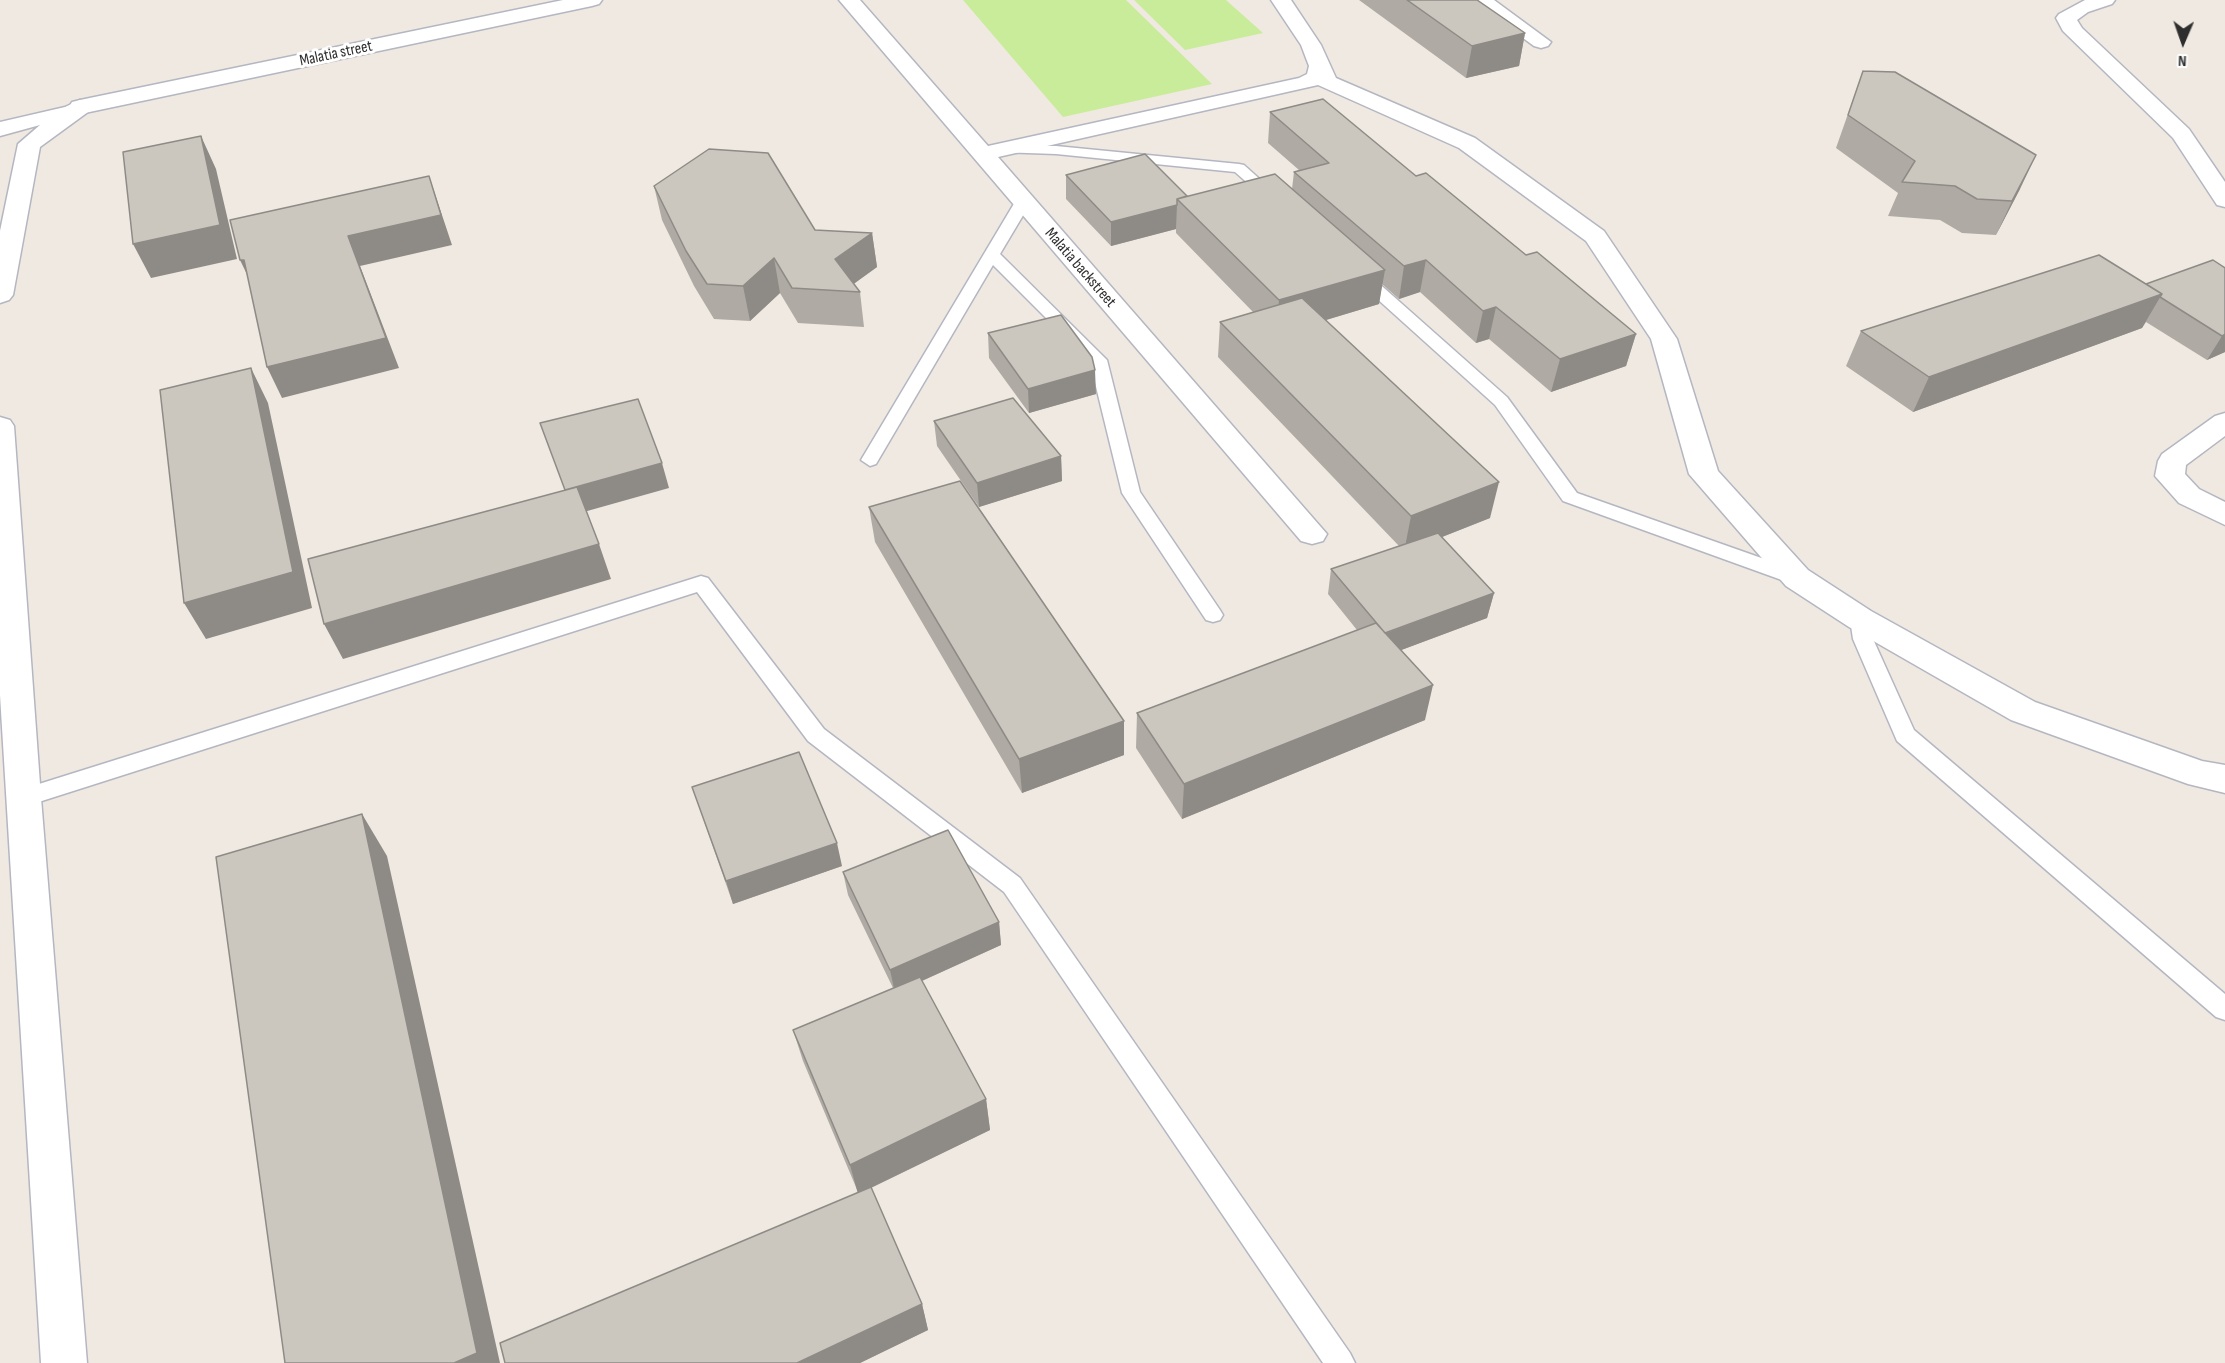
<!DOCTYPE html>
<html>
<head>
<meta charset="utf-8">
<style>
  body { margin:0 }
  #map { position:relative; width:2225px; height:1363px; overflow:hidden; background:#efe9e1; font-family:"Sofia Sans Condensed",sans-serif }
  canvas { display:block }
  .north { position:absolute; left:2153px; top:12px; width:60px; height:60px; -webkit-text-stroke:4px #fff; paint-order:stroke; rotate:182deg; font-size:16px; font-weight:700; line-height:24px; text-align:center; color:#2e2e2e }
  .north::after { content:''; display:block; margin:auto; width:21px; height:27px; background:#2e2e2e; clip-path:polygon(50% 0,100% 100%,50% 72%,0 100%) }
</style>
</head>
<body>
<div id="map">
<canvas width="2225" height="1363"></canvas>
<div class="north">N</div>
</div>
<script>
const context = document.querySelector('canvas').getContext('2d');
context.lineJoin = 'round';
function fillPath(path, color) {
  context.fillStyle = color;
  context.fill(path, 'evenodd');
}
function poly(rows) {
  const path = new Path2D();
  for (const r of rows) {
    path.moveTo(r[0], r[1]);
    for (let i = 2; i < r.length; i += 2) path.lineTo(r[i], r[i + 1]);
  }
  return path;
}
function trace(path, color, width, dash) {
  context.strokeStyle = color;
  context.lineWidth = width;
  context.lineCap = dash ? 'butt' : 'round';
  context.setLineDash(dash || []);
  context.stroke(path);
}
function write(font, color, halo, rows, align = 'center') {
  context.font = font + ' "Sofia Sans Condensed",sans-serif';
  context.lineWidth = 6;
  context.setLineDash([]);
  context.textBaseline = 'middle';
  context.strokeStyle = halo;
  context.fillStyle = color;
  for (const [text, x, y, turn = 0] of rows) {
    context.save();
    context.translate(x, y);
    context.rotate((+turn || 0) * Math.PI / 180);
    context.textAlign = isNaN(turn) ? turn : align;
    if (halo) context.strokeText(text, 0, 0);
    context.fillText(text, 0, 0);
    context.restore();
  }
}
const pitch = poly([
  [963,0,1126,0,1212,84,1063,117],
  [1134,0,1226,0,1263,33,1185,50]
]);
const lane = poly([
  [1003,145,1056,146,1239,164,1244,165,1282,199,1274,204,1269,202,1235,172,1056,154,998,152,996,149,998,146,1003,145],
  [1023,197,1031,202,1000,254,1107,360,1140,492,1220,610,1223,615,1220,620,1213,622,1206,620,1122,493,1090,362,993,265,876,464,870,466,861,460,1015,202,1023,197],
  [1360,270,1366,272,1507,397,1577,493,1804,573,1807,578,1804,583,1790,583,1563,501,1495,405,1354,278,1352,275,1354,272,1360,270],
  [701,576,708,578,824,729,1020,878,1350,1353,1355,1363,1323,1363,1004,892,808,741,697,592,23,807,15,804,12,798,15,792,23,789,701,576],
  [1860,612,1867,614,1870,619,1873,639,1914,730,2225,994,2225,1020,2216,1017,1897,741,1853,639,1850,619,1853,614,1860,612]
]);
const street = poly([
  [839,0,860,0,988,146,1299,78,1307,74,1309,66,1301,45,1271,0,1291,0,1321,45,1336,78,1475,138,1604,231,1677,339,1718,471,1808,570,1871,611,2035,702,2202,761,2225,765,2225,793,2188,784,2011,720,1849,627,1786,586,1689,474,1651,339,1586,241,1459,148,1318,85,998,157,1327,534,1323,541,1312,544,1301,541,839,0],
  [1471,0,1494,0,1551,42,1548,46,1541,48,1534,46,1471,0],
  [2085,0,2115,0,2112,4,2088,12,2077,20,2082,28,2189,129,2225,182,2225,207,2217,205,2173,138,2063,31,2056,18,2059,14,2085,0],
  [80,100,88,102,91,107,88,112,40,147,13,295,9,300,0,303,0,231,18,144,40,125,0,136,0,122,65,107,80,100],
  [2225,413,2225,436,2186,465,2185,474,2199,489,2225,502,2225,525,2179,503,2155,476,2158,461,2162,454,2215,416,2225,413],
  [0,417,10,420,14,426,41,798,87,1363,41,1363,0,695,0,417]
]);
const secondary = poly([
  [563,0,602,0,599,4,592,6,80,114,72,112,69,107,72,102,80,100,563,0]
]);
const wall = poly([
  [1359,0,1477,0,1525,33,1519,66,1466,78],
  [1863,71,2020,189,1996,235,1962,233,1940,220,1888,216,1898,193,1836,148],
  [1270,112,1416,176,1636,334,1626,366,1551,392,1489,339,1476,343,1420,292,1399,299,1382,284,1379,304,1326,320,1490,518,1442,537,1494,593,1487,618,1401,650,1425,720,1182,819,1136,748,1137,713,1357,630,1328,594,1331,569,1399,546,1218,357,1220,322,1253,312,1176,233,1176,229,1111,246,1066,199,1066,175,1187,196,1292,189,1294,172,1299,170,1268,143],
  [654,186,815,230,872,233,877,267,853,284,860,292,864,327,798,323,780,293,750,321,714,319,694,286,662,220],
  [2225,268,2225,352,2207,360,2146,322,2142,328,1913,412,1846,366,1861,331,2146,284],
  [988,333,1096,394,1029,413,989,358],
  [934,421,1061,456,1062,481,979,507,937,446],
  [869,507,1124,755,1022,793,875,542],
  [692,787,842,866,733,904],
  [843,872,999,922,1001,945,922,981,986,1099,990,1130,871,1188,922,1304,928,1330,860,1363,505,1363,858,1192,803,1061,793,1030,893,988,848,895]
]);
const shadedWall = poly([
  [1525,33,1519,66,1466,78,1472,46],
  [201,136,216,169,237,259,151,278,133,244],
  [2036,155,2020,189,1996,235,2012,201],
  [429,176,452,245,360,266,399,368,282,398,267,367,348,236],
  [1177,205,1176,229,1111,246,1111,222],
  [872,233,877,267,844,291,835,259],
  [774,258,780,293,750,321,743,286],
  [240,260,244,260,255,291],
  [1426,260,1420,292,1399,299,1404,266],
  [1385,270,1379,304,1276,335,1279,300],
  [2162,294,2142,328,1913,412,1929,377],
  [1496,307,1489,339,1476,343,1483,311],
  [1636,334,1626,366,1551,392,1560,359],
  [2225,334,2225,352,2207,360,2222,336],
  [251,368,268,403,312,608,206,639,184,603],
  [1095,370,1096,394,1029,413,1028,389],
  [1061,456,1062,481,979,507,977,483],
  [662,463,669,488,573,515,565,490],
  [1499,482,1490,518,1404,552,1411,516],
  [599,544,611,579,343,659,324,624],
  [1494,593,1487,618,1380,658,1384,634],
  [1433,685,1425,720,1182,819,1184,784],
  [1124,721,1124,755,1022,793,1019,759],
  [362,814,387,856,500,1363,454,1363],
  [837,843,842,866,733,904,726,881],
  [999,922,1001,945,895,993,890,970],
  [986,1099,990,1130,858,1194,850,1165],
  [922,1304,928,1330,860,1363,797,1363]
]);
const building = poly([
  [1407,0,1477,0,1525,33,1472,46,1407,0],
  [1863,71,1895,72,2036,155,2012,201,1977,199,1955,186,1902,182,1915,161,1848,115,1863,71],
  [1323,99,1416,176,1426,173,1526,255,1537,252,1636,334,1560,359,1496,307,1483,311,1426,260,1404,266,1294,172,1329,163,1270,112,1323,99],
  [201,136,220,225,133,244,123,152,201,136],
  [709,149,768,153,815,230,872,233,835,259,860,292,792,288,774,258,743,286,707,284,686,251,654,186,709,149],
  [1145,154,1187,196,1177,199,1177,205,1111,222,1066,175,1145,154],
  [1275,174,1385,270,1279,300,1177,199,1275,174],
  [429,176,441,215,348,236,386,338,267,367,244,260,240,260,230,220,429,176],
  [2099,255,2162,294,1929,377,1861,331,2099,255],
  [2213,260,2225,268,2225,334,2222,336,2160,297,2162,294,2146,284,2213,260],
  [1302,298,1499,482,1411,516,1220,322,1302,298],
  [1061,315,1092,357,1095,370,1028,389,988,333,1061,315],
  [251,368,293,572,184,603,160,390,251,368],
  [1013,398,1061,456,977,483,934,421,1013,398],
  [638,399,662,463,565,490,540,423,638,399],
  [960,481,1124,721,1019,759,869,507,960,481],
  [577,487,599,544,324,624,308,559,577,487],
  [1438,533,1494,593,1385,633,1331,569,1438,533],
  [1376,623,1433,685,1184,784,1137,713,1376,623],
  [799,752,837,843,726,881,692,787,799,752],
  [362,814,477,1353,454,1363,285,1363,216,857,362,814],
  [948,830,999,922,890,970,843,872,948,830],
  [920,977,986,1099,850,1165,793,1030,920,977],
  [871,1187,922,1304,797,1363,505,1363,500,1343,871,1187]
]);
const farStreetnames = [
  ["Malatia street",336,54,-12],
  ["Malatia backstreet",1080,268,49]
];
fillPath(pitch, '#c9ec9a');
trace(lane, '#b4b7c1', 3);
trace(street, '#b4b7c1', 3);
trace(secondary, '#b4b7c1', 3);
fillPath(lane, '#fff');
fillPath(street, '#fff');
fillPath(secondary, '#fff');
fillPath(wall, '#afaba4');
fillPath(shadedWall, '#8e8b86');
fillPath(building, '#cbc7bf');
trace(building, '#8e8b86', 1.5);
write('16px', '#2e2e2e', '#fff', farStreetnames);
</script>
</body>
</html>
